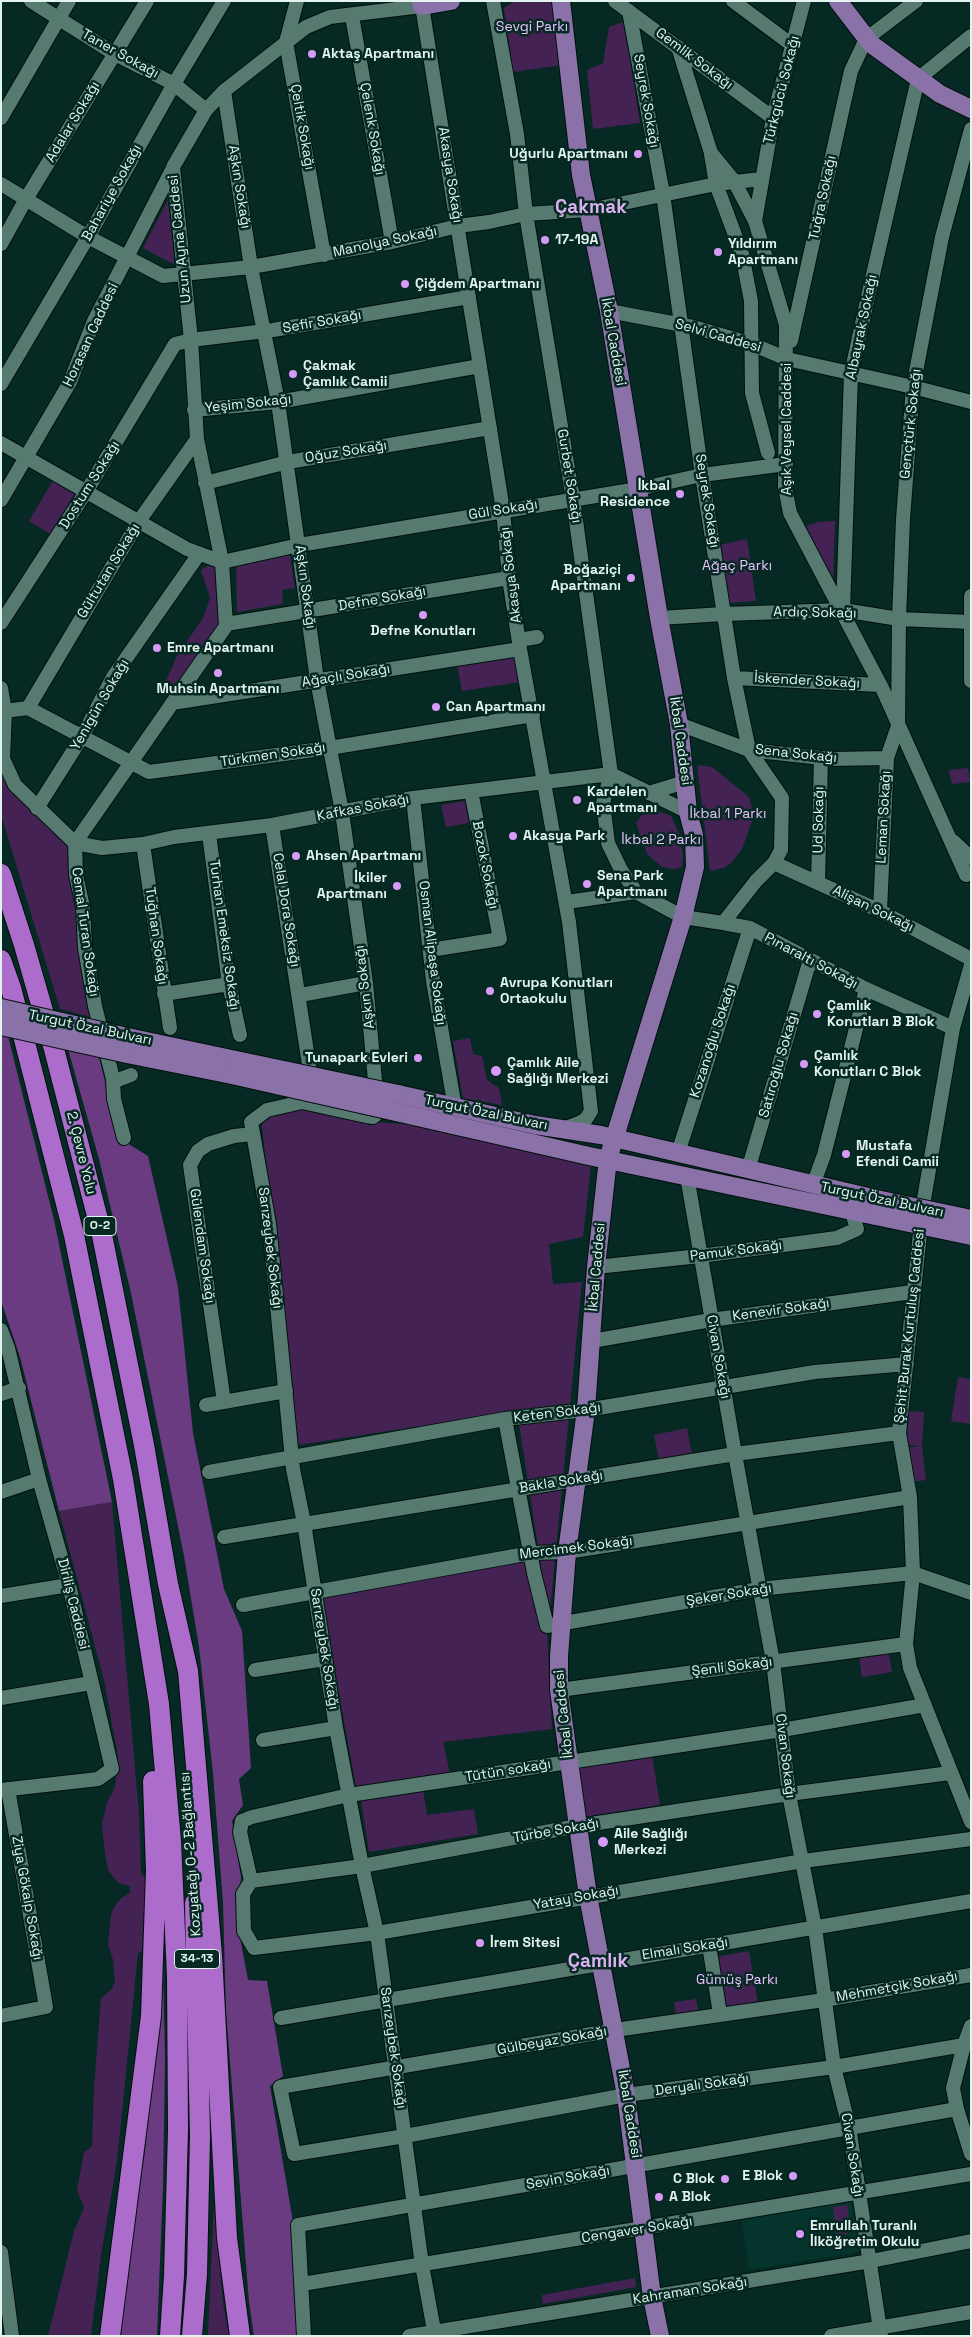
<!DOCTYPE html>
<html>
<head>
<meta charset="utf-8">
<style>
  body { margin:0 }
  #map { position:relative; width:972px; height:2337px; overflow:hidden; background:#062923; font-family:"Space Grotesk",sans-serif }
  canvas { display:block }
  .frame { position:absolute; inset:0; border:2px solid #e2f4ef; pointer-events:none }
</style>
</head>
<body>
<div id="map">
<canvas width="972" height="2337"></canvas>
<div class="frame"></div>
</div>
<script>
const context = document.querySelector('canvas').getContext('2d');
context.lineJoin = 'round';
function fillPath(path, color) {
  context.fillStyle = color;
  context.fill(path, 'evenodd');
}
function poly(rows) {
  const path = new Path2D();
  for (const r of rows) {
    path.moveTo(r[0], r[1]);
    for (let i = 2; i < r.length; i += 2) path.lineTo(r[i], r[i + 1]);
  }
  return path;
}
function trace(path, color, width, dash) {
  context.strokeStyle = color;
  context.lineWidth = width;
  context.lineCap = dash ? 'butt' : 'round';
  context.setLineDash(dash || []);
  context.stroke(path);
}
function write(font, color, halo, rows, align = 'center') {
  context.font = font + ' "Space Grotesk",sans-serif';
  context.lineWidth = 5;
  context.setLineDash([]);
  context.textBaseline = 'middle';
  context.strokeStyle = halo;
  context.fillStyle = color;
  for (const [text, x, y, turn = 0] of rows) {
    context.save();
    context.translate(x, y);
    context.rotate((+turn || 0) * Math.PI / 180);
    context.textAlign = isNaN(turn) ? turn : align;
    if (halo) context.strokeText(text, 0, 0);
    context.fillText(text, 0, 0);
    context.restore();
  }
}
const built = poly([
  [851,2201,859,2252,749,2270,741,2217]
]);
const green = poly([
  [515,1,554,1,563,65,513,72,504,8],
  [624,22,640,123,593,129,587,70,603,63,609,27],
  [168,200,175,265,143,248],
  [55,477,77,490,50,534,29,521],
  [835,521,833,579,805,527,818,522],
  [747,539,756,601,729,603,719,545],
  [289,550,295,588,282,590,283,604,237,612,236,561],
  [211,564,219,564,220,626,177,690,166,681,177,656,203,618,210,598,201,570],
  [516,656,520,682,462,691,457,665],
  [1,765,72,841,91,1017,60,1009,1,815],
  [697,765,712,767,749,797,754,816,742,849,731,863,724,868,710,871],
  [968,768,970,782,952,784,949,770],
  [465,801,469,823,446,827,441,805],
  [648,807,671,816,679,834,683,855,682,867,674,869,662,867,647,854,636,823],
  [470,1038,473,1054,482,1056,487,1080,499,1088,502,1105,463,1098,453,1041],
  [291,1108,377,1122,465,1129,591,1166,583,1237,549,1244,553,1284,582,1282,550,1611,548,1611,517,1411,298,1445,261,1117],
  [958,1377,971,1379,971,1424,951,1421],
  [908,1411,924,1412,922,1446,926,1480,910,1482,906,1448,920,1446,907,1445],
  [687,1428,692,1454,659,1460,654,1435],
  [112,1502,139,1814,141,1874,146,1878,142,1951,138,1954,117,2162,101,2255,91,2336,48,2336,74,2231,84,2208,77,2190,84,2152,92,2147,94,2088,101,1998,112,1989,115,1981,113,1960,108,1944,111,1915,114,1907,121,1898,130,1893,130,1886,118,1883,108,1870,105,1853,102,1823,107,1803,115,1787,118,1757,104,1680,59,1511],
  [527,1557,540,1628,547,1632,552,1729,443,1742,450,1773,356,1787,322,1599],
  [888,1651,892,1672,862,1677,859,1656],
  [652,1755,660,1805,583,1817,574,1765],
  [423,1789,427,1815,474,1809,478,1834,369,1852,361,1800],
  [749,1951,758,2003,724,2009,715,1957],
  [696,1999,698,2010,676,2014,674,2002],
  [214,2201,223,2303,229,2336,208,2336],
  [847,2205,851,2233,837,2235,833,2207],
  [635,2278,636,2287,543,2304,542,2295]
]);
const forest = poly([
  [1,1034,8,1036,54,1220,112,1502,59,1511,20,1357,1,1301],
  [68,1049,99,1057,119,1138,148,1156,178,1287,193,1433,224,1589,242,1631,251,1768,239,1779,243,1805,232,1821,241,1877,238,1927,248,1980,267,1981,283,2076,270,2086,293,2222,298,2336,254,2336,249,2302,226,2011,223,1903,213,1773,199,1647,184,1556,131,1293,99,1159],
  [161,1967,163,1967,165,2058,163,2187,157,2336,121,2336,127,2261,144,2158,156,2048]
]);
const minor = poly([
  [31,1,115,54,174,84,206,110],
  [297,1,286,42,324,255],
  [493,1,517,134,526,214,573,499,611,774,603,803,608,843,621,870,636,892,683,917,723,923,756,881,774,863,781,850,782,798,749,750,734,678,702,475,663,194,629,11],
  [615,1,773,118],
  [733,1,792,45],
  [352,16,392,242],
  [678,47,711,153,734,181,755,221,786,325,785,487,790,513,882,688,966,875],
  [224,91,251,267,278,402,317,680,342,812,366,983,378,1113,373,1117,366,1116,302,1102,267,1110,251,1122,269,1224,293,1469,304,1523,336,1728,362,1866,377,1933,422,2265,435,2336],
  [1,118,69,1],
  [711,154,716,184,742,254,751,301,752,393,768,453],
  [1,184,88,237,163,276,251,267,392,242,458,226,489,222,526,214,589,210,716,184,762,179],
  [755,221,773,118,804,1],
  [1,244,26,199,147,1],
  [609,311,693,327,752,344,787,359,913,387,971,402],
  [791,341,851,71,866,39,916,1],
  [1,384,88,237,174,84,224,1],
  [194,410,278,402,480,366],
  [1,443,187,549,222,562],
  [205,483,288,462,490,428],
  [1,500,70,382,94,321,173,168],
  [222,562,299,545,638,489,702,475,786,464],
  [971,596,971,681],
  [843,610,851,374,869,292,918,79,971,36],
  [659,618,724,614,843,610,899,619,971,622],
  [1,623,86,492,175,344,191,340,273,330,469,297],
  [226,624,509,578],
  [519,640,537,637],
  [734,678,880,685],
  [1,688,5,711],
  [172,703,520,649],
  [28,708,149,772,329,748,533,715],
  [28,708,139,521,197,439],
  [28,708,5,711,3,759,15,785,75,843],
  [679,724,749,750,831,759,887,758],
  [649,793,685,782],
  [413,798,433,981,455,1108],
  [37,808,82,737,113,677,199,554],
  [272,825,312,1084],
  [209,834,229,984,240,1035],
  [953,841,971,858],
  [75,843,226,626,222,562,197,439,191,340,173,167,206,110,224,91,306,27,330,17,422,6,503,510,509,578,520,649,569,922,591,1111,586,1119,579,1123,563,1129],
  [75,843,102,848,143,844,174,837,272,825,413,798,611,774,688,812],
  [75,843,76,875,83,907,85,948,95,1006,113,1079,114,1099,124,1138],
  [143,844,170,1028],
  [774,863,880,911,971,959],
  [818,883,821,758],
  [567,902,636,892],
  [880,911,887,758,898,726,899,619,903,519,913,387,942,237,971,129],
  [723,923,750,928,866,989,953,1028],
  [430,950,500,939,471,791],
  [971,965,953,1028,923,1205,899,1433,910,1497,913,1573,906,1644,910,1668,971,1822],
  [164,994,229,984],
  [300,995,366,983],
  [113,1079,115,1081,131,1075],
  [678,1153,750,928],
  [748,1170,810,960],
  [687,1176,735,1454,773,1662,789,1794,815,1928,834,2067,849,2127,881,2336],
  [813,1185,824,1155,866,989],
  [596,1267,700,1256,837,1238,857,1229,852,1212],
  [1,1330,8,1348,39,1479,69,1585,112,1769,98,1779,1,1790],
  [592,1341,711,1320,912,1292],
  [1,1394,19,1388],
  [224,1402,190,1165,198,1151,208,1144,234,1136,253,1134],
  [206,1405,286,1391],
  [505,1419,534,1573,547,1626,759,1589,913,1573,971,1593],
  [209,1472,505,1419,586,1410,815,1372,907,1364],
  [1,1492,39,1479],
  [224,1537,735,1454,899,1433],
  [1,1596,69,1585],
  [243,1605,531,1553,567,1552,910,1497],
  [255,1670,325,1659],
  [559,1690,906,1644],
  [1,1698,91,1683],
  [263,1740,336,1728],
  [251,1881,243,1894,244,1931,254,1948,377,1933,803,1861,971,1839],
  [251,1881,240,1832,242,1821,252,1817,349,1795,782,1730,925,1705],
  [251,1881,362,1866,578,1826,789,1794,950,1773],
  [709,1945,720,2014],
  [1,2016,46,2007,8,1789],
  [281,2018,971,1901],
  [971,2026,964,2045,953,2088,957,2109,971,2154],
  [964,2045,834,2067,626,2095,405,2136,294,2154,280,2087,615,2030,824,2000,971,1975],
  [1,2252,12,2336],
  [302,2284,971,2174],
  [304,2336,298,2225,957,2109],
  [409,2336,871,2261,971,2241],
  [831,2336,971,2312]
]);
const major = poly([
  [421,1,422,6,451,1],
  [561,1,581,175,609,311,659,618,679,724,688,812,694,835,695,867,683,917,608,1159,596,1267,586,1410,567,1552,559,1656,559,1690,578,1826,588,1896,626,2095,652,2297,660,2336],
  [838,1,871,44,940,94,971,109],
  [132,1038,236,1060],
  [127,1054,232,1075],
  [398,1094,535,1125,601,1135,881,1200],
  [396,1112,589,1156,876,1216]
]);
const highway = poly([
  [1,874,24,945,54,1049,102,1235,144,1445,168,1584,188,1671,212,1955,227,2238,240,2336],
  [1,960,11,988,74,1235,123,1479,159,1704,171,1841,177,1977,178,2130,174,2276,170,2336],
  [110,2336,151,2016,156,1871,153,1781],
  [192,2336,197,2274,200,2136,195,1903]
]);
const majorBridge = poly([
  [1,1008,132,1038],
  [1,1026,127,1054],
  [236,1060,398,1094],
  [232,1075,396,1112],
  [881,1200,971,1219],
  [876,1216,971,1236]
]);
const markers = [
  [312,54,5,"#d89af8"],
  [638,154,5,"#d89af8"],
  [545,240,5,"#d89af8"],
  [718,252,5,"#d89af8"],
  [405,284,5,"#d89af8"],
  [293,374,5,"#d89af8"],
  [680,494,5,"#d89af8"],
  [631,578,5,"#d89af8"],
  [423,615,5,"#d89af8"],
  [157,648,5,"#d89af8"],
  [218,673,5,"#d89af8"],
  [436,707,5,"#d89af8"],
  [577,800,5,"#d89af8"],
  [513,836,5,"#d89af8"],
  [296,856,5,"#d89af8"],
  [587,884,5,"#d89af8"],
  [397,886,5,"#d89af8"],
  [490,991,5,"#d89af8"],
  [817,1014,5,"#d89af8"],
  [418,1058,5,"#d89af8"],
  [804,1064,5,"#d89af8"],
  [496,1071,6,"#d89af8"],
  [846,1154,5,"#d89af8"],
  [603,1842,6,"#d89af8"],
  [480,1943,5,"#d89af8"],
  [793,2176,5,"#d89af8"],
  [725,2179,5,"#d89af8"],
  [659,2197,5,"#d89af8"],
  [800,2234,5,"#d89af8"]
];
const shields = [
  [100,1226,32],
  [197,1959,45]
];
const shieldNames = [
  ["O-2",100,1226],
  ["34-13",197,1959]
];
const parkNames = [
  ["Sevgi Parkı",532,27],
  ["Ağaç Parkı",737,566],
  ["İkbal 1 Parkı",728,814],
  ["İkbal 2 Parkı",661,840],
  ["Gümüş Parkı",737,1980]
];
const streetNames = [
  ["Taner Sokağı",120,54,29],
  ["Gemlik Sokağı",694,59,37],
  ["Türkgücü Sokağı",782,90,-76],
  ["Seyrek Sokağı",646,101,80],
  ["Adalar Sokağı",73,122,-59],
  ["Çeltik Sokağı",302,127,80],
  ["Çelenk Sokağı",372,129,80],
  ["Akasya Sokağı",450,175,81],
  ["Aşkın Sokağı",239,187,81],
  ["Bahariye Sokağı",112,193,-61],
  ["Tuğra Sokağı",823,198,-78],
  ["Uzun Ayna Caddesi",180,239,-96],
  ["Manolya Sokağı",385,242,-12],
  ["Sefir Sokağı",322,322,-10],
  ["Albayrak Sokağı",862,327,-78],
  ["Horasan Caddesi",91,335,-65],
  ["Selvi Caddesi",718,336,16],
  ["İkbal Caddesi",613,342,80],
  ["Yeşim Sokağı",248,404,-6],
  ["Gençtürk Sokağı",911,424,-84],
  ["Aşık Veysel Caddesi",787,429,-90],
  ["Oğuz Sokağı",346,452,-9],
  ["Gurbet Sokağı",569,476,81],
  ["Dostum Sokağı",90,485,-58],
  ["Seyrek Sokağı",707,501,81],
  ["Gül Sokağı",503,510,-9],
  ["Gültutan Sokağı",109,571,-59],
  ["Akasya Sokağı",511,575,-97],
  ["Aşkın Sokağı",305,587,82],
  ["Defne Sokağı",382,599,-10],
  ["Ardıç Sokağı",815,613,1],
  ["Ağaçlı Sokağı",346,676,-9],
  ["İskender Sokağı",807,681,3],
  ["Yenigün Sokağı",100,705,-60],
  ["İkbal Caddesi",680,741,82],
  ["Sena Sokağı",796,754,6],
  ["Türkmen Sokağı",273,755,-8],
  ["Kafkas Sokağı",363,808,-11],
  ["Leman Sokağı",884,817,-87],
  ["Ud Sokağı",819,820,-89],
  ["Bozok Sokağı",485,865,79],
  ["Alişan Sokağı",873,909,26],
  ["Celal Dora Sokağı",286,910,81],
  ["Cemal Turan Sokağı",85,932,82],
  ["Turhan Emeksiz Sokağı",224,935,82],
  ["Tuğhan Sokağı",156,936,82],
  ["Osman Alipaşa Sokağı",432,953,83],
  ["Pınaraltı Sokağı",811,961,28],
  ["Aşkın Sokağı",365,987,-97],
  ["Turgut Özal Bulvarı",90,1028,12],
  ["Kozanoğlu Sokağı",713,1041,-72],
  ["Satıroğlu Sokağı",779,1065,-74],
  ["Turgut Özal Bulvarı",486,1113,12],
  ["2. Çevre Yolu",81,1153,76],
  ["Turgut Özal Bulvarı",882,1200,12],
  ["Gülendam Sokağı",202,1246,82],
  ["Sarızeybek Sokağı",270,1248,83],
  ["Pamuk Sokağı",736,1251,-7],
  ["İkbal Caddesi",597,1267,-85],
  ["Kenevir Sokağı",781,1310,-8],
  ["Şehit Burak Kurtuluş Caddesi",910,1326,-84],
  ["Civan Sokağı",718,1357,80],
  ["Keten Sokağı",557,1413,-7],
  ["Bakla Sokağı",561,1482,-9],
  ["Mercimek Sokağı",576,1548,-7],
  ["Şeker Sokağı",729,1595,-9],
  ["Diriliş Caddesi",73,1604,76],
  ["Sarızeybek Sokağı",324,1649,81],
  ["Şenli Sokağı",732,1667,-7],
  ["İkbal Caddesi",564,1714,-96],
  ["Civan Sokağı",785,1756,83],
  ["Tütün sokağı",508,1771,-9],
  ["Türbe Sokağı",556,1831,-10],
  ["Kozyatağı O-2 Bağlantısı",191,1854,-94],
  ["Ziya Gökalp Sokağı",27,1898,80],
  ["Yatay Sokağı",576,1898,-10],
  ["Elmalı Sokağı",685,1949,-9],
  ["Mehmetçik Sokağı",897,1987,-10],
  ["Gülbeyaz Sokağı",552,2041,-10],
  ["Sarızeybek Sokağı",393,2048,82],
  ["Deryalı Sokağı",702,2085,-8],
  ["İkbal Caddesi",629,2114,81],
  ["Civan Sokağı",852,2155,81],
  ["Sevin Sokağı",568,2178,-10],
  ["Cengaver Sokağı",637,2230,-9],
  ["Kahraman Sokağı",690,2291,-9]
];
const poiNames = [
  ["Aktaş Apartmanı",322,54],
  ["Uğurlu Apartmanı",628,154,"right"],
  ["17-19A",555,240],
  ["Yıldırım",728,244],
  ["Apartmanı",728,260],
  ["Çiğdem Apartmanı",415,284],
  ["Çakmak",303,366],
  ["Çamlık Camii",303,382],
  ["İkbal",670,486,"right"],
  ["Residence",670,502,"right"],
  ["Boğaziçi",621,570,"right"],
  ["Apartmanı",621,586,"right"],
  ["Defne Konutları",423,631,"center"],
  ["Emre Apartmanı",167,648],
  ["Muhsin Apartmanı",218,689,"center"],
  ["Can Apartmanı",446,707],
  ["Kardelen",587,792],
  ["Apartmanı",587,808],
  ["Akasya Park",523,836],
  ["Ahsen Apartmanı",306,856],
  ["Sena Park",597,876],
  ["Apartmanı",597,892],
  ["İkiler",387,878,"right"],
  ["Apartmanı",387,894,"right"],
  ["Avrupa Konutları",500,983],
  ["Ortaokulu",500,999],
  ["Çamlık",827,1006],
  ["Konutları B Blok",827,1022],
  ["Çamlık",814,1056],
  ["Konutları C Blok",814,1072],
  ["Tunapark Evleri",408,1058,"right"],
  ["Çamlık Aile",507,1063],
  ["Sağlığı Merkezi",507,1079],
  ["Mustafa",856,1146],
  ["Efendi Camii",856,1162],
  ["Aile Sağlığı",614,1834],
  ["Merkezi",614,1850],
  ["İrem Sitesi",490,1943],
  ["E Blok",783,2176,"right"],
  ["C Blok",715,2179,"right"],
  ["A Blok",669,2197],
  ["Emrullah Turanlı",810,2226],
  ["İlköğretim Okulu",810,2242]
];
const districtNames = [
  ["Çakmak",591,208],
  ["Çamlık",598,1962]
];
fillPath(built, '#05342c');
fillPath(green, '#442354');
fillPath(forest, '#6b3b82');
trace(minor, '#00110c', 16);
trace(major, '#00110c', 20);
trace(highway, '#00110c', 22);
trace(minor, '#567970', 14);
trace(major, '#8a71a7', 18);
trace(highway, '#ac6ccb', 20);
trace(majorBridge, '#00110c', 20, []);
trace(majorBridge, '#8a71a7', 18);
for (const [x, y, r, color] of markers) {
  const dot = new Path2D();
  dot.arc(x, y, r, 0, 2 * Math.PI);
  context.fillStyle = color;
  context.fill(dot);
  trace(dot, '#062923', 2);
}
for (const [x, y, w] of shields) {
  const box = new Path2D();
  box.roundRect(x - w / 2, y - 9.5, w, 19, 4);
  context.fillStyle = '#062923';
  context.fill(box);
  trace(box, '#e2f4ef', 1);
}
write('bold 12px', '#e2f4ef', null, shieldNames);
write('14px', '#e8c1fd', '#062923', parkNames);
write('14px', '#e2f4ef', '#062923', streetNames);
write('bold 14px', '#e2f4ef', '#062923', poiNames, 'left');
write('bold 19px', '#dcb1f2', '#062923', districtNames);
</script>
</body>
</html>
